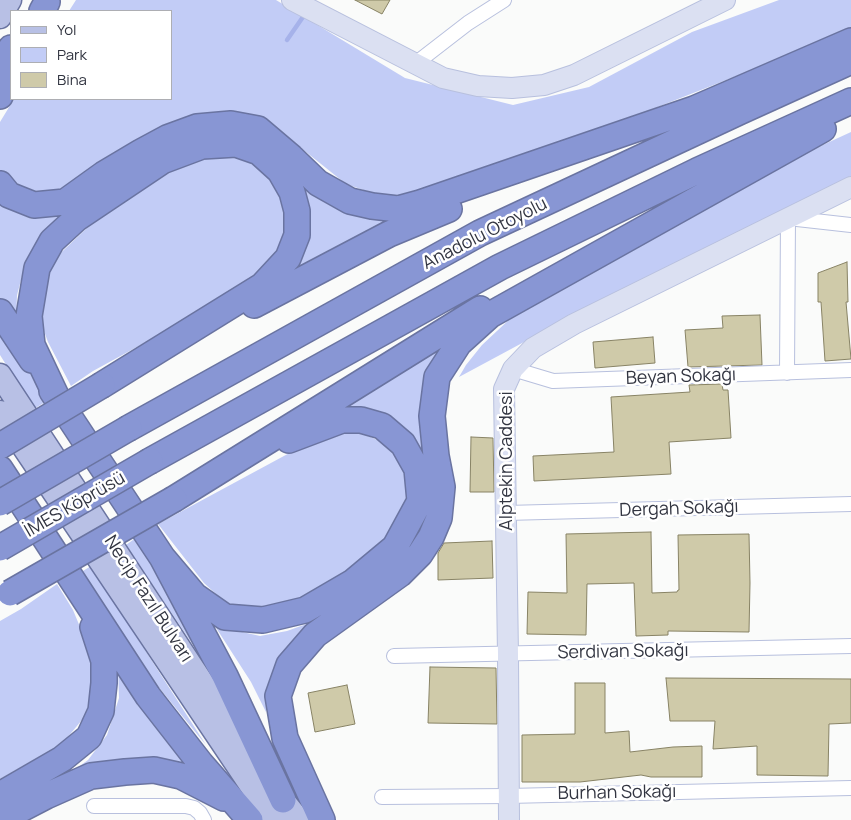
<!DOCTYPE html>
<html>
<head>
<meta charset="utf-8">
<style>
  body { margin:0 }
  #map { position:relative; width:851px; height:820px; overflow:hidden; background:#fafbfa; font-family:Manrope,sans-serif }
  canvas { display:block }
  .legend { position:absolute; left:10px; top:10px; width:162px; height:90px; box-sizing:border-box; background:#fff; border:1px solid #adaeb3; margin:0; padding:6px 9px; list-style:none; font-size:15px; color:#323541 }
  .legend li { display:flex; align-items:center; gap:10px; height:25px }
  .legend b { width:25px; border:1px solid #adaeb3 }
</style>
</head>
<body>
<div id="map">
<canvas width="851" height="820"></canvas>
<ul class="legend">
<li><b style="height:6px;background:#b8c0e5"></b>Yol</li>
<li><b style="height:14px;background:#c2ccf6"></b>Park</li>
<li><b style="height:14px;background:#cfcaa9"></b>Bina</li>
</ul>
</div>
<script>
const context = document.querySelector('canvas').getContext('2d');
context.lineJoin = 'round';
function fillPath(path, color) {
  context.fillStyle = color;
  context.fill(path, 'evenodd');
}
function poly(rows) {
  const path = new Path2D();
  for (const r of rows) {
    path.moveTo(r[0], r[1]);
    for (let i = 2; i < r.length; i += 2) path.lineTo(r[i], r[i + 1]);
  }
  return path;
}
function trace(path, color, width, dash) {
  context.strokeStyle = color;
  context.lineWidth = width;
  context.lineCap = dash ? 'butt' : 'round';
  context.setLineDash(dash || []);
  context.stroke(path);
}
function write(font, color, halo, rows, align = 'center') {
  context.font = font + ' Manrope,sans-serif';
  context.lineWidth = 5;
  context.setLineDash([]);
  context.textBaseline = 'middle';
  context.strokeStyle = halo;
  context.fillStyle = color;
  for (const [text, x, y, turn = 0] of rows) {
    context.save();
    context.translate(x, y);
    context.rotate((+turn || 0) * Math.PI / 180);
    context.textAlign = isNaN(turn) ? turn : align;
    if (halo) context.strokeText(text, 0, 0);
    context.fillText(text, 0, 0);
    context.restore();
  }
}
const green = poly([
  [76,0,276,0,405,78,513,105,589,87,692,32,779,0,851,0,851,29,767,64,589,134,421,196,381,196,346,184,301,148,243,116,57,195,37,196,16,189,0,175,0,122,14,99,171,99,171,11,69,11],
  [851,132,851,176,630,285,459,377,466,365,482,345,513,316,788,161],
  [203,156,240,157,252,161,278,185,284,202,287,235,270,266,234,294,93,371,71,386,48,342,41,323,38,300,52,267,48,265,88,227,154,178],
  [300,176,410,213,288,276,305,250,306,219],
  [0,203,4,207,32,219,71,208,24,269,17,295,16,324,0,299],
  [0,329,50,399,34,409,0,355],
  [444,344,427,461,339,412],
  [335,432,364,434,388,445,398,457,405,473,408,507,387,541,347,572,304,600,272,610,247,610,228,605,204,583,158,524,295,450],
  [137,537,201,657,126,545],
  [91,566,206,745,147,673,78,574],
  [57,584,73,610,85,639,92,669,95,687,86,715,62,744,0,779,0,621,21,609],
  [211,620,229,629,260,636,287,631,312,622,291,646,269,689,266,712,251,682],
  [118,666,204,773,67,775,88,760,107,735,119,698]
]);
const stream = poly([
  [287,40,305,14]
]);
const building = poly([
  [355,0,390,0,382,14,355,0],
  [847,262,848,302,846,302,851,359,825,361,821,302,818,302,818,273,847,262],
  [760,315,762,365,688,367,685,330,723,328,722,316,760,315],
  [653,337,655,363,595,368,593,342,653,337],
  [722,384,723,390,728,390,731,438,669,442,671,474,534,481,533,456,614,452,611,397,690,392,689,385,722,384],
  [471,437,493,438,494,492,470,492,471,437],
  [651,532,652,593,677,592,678,590,679,590,678,535,749,534,750,583,749,632,668,631,668,635,636,636,634,583,587,584,586,635,527,634,528,592,567,593,566,534,651,532],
  [492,541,493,578,438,580,438,553,444,543,492,541],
  [430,667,496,668,497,724,428,723,430,667],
  [666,678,851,679,851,723,829,724,828,776,757,775,757,746,713,749,715,721,670,721,666,678],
  [575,683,605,683,605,733,629,731,630,752,673,747,702,746,702,777,651,777,641,775,580,782,522,782,522,735,575,734,575,683],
  [347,685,355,724,315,732,308,693,347,685]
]);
const street = poly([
  [415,64,468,23,504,0],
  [513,369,553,381,851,370],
  [787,373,788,218,851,225],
  [506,513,851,504],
  [394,656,851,646],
  [382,797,508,796,851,788],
  [94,806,186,806,194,808,200,813,204,820]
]);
const secondary = poly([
  [292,0,443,78,478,86,512,88,544,85,574,75,725,0],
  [509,820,508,655,504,389,513,369,533,348,574,324,851,187]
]);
const primary = poly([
  [0,17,10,0],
  [0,375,204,685,283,800,299,820],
  [0,412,274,820]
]);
const highway = poly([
  [42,11,47,2],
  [0,67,11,48],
  [0,96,11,70],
  [0,184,9,195,34,205,65,202,104,174,141,152,167,138,197,127,231,124,258,129,291,157,318,183,350,201,372,206,398,209,420,203,694,109,851,41],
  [254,305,389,234,449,209],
  [0,312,32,360],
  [52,391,162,557,225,676,283,800],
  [58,400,32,345,29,316,37,268,52,241,77,218,162,161,202,146,236,144,259,152,280,171,292,192,297,211,297,235,288,258,262,286,102,385],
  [129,428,480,233,741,111,851,61],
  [150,461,500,267,697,171,851,101],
  [0,469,148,696,201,764,250,820],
  [174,499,480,309],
  [162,557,195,596,225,617,263,620,305,610,353,582,395,547,420,501,417,469,403,444,382,426,361,420,342,420,289,440],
  [0,795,62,759,89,737,101,711,104,683,104,661,93,627],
  [0,820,46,796,91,776,125,772,154,770,181,776,224,798],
  [322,820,285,738,278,696,289,665,315,635,400,574,420,554,431,537,439,518,442,487,436,456,432,416,437,377,459,343,490,315,823,129]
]);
const highwayBridge = poly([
  [0,446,102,385],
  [0,503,129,428],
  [0,548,150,461],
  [10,593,174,499]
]);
const streetNames = [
  ["Anadolu Otoyolu",485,234,-27],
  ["Beyan Sokağı",681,377,-2],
  ["Alptekin Caddesi",507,461,-90],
  ["İMES Köprüsü",75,505,-30],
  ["Dergah Sokağı",679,509,-2],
  ["Necip Fazıl Bulvarı",148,599,57],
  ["Serdivan Sokağı",623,652,-1],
  ["Burhan Sokağı",617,793,-1]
];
fillPath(green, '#c2ccf6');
trace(stream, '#a6b2ea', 4.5);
fillPath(building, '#cfcaa9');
trace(building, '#888365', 1);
trace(street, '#b8c0de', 16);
trace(secondary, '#b8c0de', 22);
trace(primary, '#6a74a1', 25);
trace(highway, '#6a74a1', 28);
trace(street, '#fff', 14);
trace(secondary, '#dbe0f2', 20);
trace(primary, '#b8c0e5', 22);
trace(highway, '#8896d4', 25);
trace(highwayBridge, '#6a74a1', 28, []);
trace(highwayBridge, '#8896d4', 25);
write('18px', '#323541', '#fff', streetNames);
</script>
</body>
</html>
